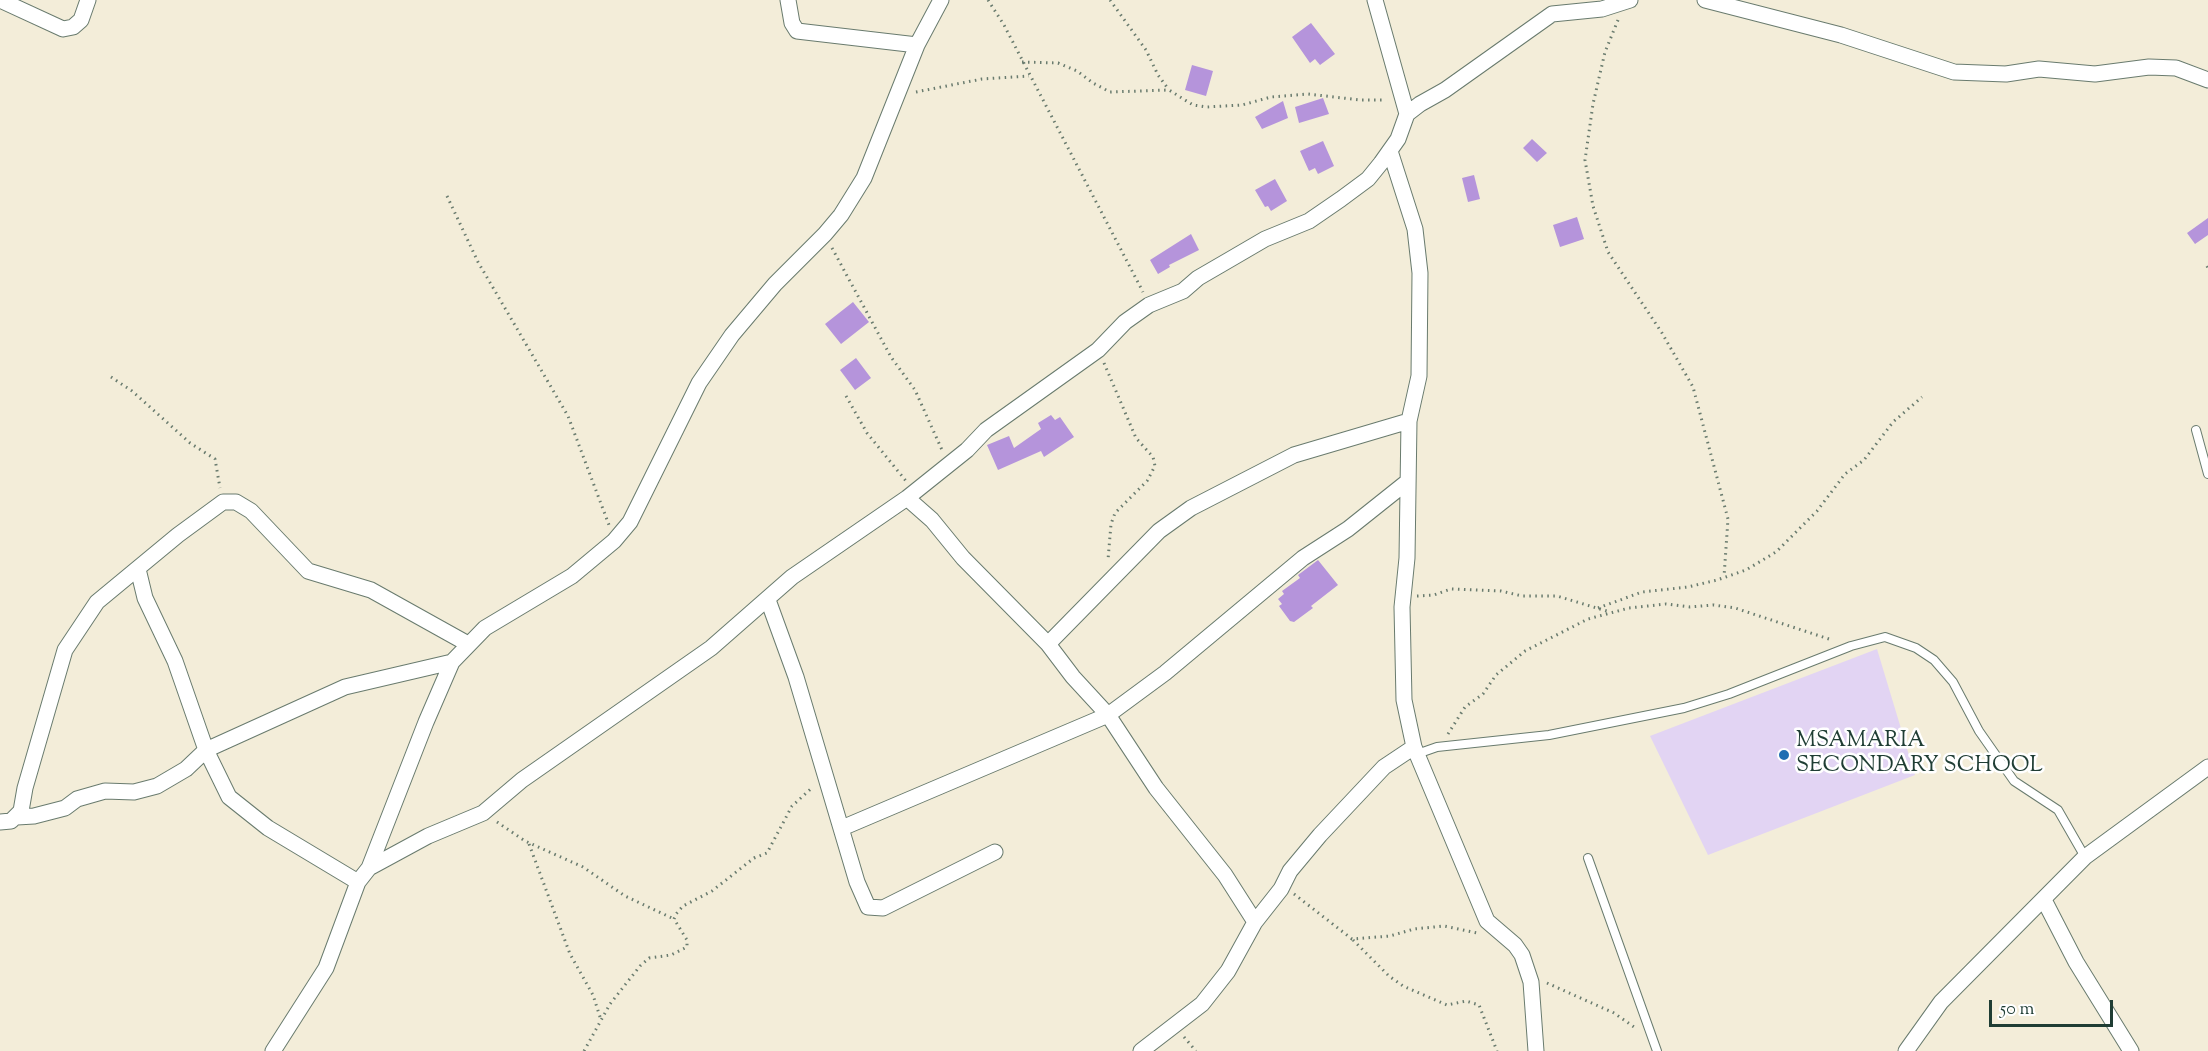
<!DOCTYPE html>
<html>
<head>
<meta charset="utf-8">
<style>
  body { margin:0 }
  #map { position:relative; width:2208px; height:1051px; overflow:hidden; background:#f3edd9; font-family:"Sorts Mill Goudy",serif }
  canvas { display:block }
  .scale { position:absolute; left:1989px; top:1000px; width:124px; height:27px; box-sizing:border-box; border:3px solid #1f3d34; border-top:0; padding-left:8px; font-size:18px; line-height:21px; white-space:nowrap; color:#1f3d34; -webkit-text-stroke:4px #fff; paint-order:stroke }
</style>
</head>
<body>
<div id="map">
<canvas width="2208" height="1051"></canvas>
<div class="scale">50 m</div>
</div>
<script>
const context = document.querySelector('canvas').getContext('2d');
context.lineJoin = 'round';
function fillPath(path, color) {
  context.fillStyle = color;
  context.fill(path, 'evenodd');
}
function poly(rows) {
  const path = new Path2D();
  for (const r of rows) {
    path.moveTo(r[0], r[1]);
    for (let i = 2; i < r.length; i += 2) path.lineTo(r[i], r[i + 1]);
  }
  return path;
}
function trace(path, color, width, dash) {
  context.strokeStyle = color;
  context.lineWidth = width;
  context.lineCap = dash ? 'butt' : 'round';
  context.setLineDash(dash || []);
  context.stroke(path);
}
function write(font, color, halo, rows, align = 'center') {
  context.font = font + ' "Sorts Mill Goudy",serif';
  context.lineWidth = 5;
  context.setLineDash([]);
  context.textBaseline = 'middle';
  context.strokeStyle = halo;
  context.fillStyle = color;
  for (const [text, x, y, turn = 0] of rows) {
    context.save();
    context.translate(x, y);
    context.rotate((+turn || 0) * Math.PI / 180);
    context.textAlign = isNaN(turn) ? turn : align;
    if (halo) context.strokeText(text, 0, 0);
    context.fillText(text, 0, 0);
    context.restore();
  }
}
const built = poly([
  [1877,649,1915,775,1708,855,1650,736]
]);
const building = poly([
  [1311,23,1335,54,1320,65,1315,59,1310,63,1292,37],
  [1192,65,1213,71,1206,96,1185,90],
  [1323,98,1329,114,1299,123,1295,107],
  [1283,101,1288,118,1262,129,1255,117],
  [1532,139,1547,153,1537,162,1523,148],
  [1323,141,1334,166,1318,174,1315,168,1309,171,1300,151],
  [1474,175,1480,199,1468,202,1462,178],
  [1275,179,1287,201,1271,211,1268,206,1265,207,1255,190],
  [1577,217,1584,239,1560,247,1553,225],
  [2208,218,2208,235,2195,244,2187,233],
  [1191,234,1199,250,1169,265,1170,267,1158,274,1150,260],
  [853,302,869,322,841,344,825,324],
  [856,358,871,378,855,390,840,370],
  [1051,415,1055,420,1060,417,1074,437,1044,457,1041,451,998,470,987,445,1009,436,1014,448,1041,429,1038,423],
  [1318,560,1338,585,1311,606,1313,608,1294,622,1290,621,1279,606,1282,604,1278,599,1284,594,1282,591,1300,578,1298,575]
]);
const path = poly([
  [988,0,1004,25,1143,292],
  [1110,0,1146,50,1158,75,1169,90],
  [1618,20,1605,52,1593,104,1585,160,1593,206,1608,252,1662,333,1693,387,1728,519,1724,577],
  [1022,62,1058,63,1077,71,1093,83,1110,92,1169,90,1193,105,1207,107,1242,105,1271,97,1308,94,1360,100,1386,100],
  [916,92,982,79,1029,76],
  [447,196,478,262,568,416,609,525],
  [832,248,891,357,915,390,942,450],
  [2207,266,2208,268],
  [1104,363,1136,438,1153,457,1155,466,1147,481,1115,513,1111,524,1108,560],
  [111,377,132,391,190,443,215,459,220,488],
  [846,396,867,433,906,481],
  [1417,596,1434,595,1451,589,1501,591,1522,596,1557,596,1610,612],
  [1598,608,1642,592,1688,587,1717,580,1746,570,1776,552,1817,511,1845,474,1864,460,1893,422,1922,397],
  [1448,734,1465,707,1483,694,1496,675,1525,651,1588,619,1629,608,1666,604,1690,607,1714,605,1735,608,1832,640],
  [497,822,525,841,583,867,625,896,674,919],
  [529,844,570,954,593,995,601,1020],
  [1294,894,1352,939,1390,936,1414,929,1444,926,1477,933],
  [1353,940,1389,976,1403,986,1447,1005,1466,1001,1479,1005,1497,1051],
  [1547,983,1614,1013,1637,1029],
  [1184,1037,1196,1051],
  [584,1051,610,1004,640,966,649,958,671,955,687,947,687,940,674,919,676,914,683,906,712,891,754,858,767,853,792,806,813,787]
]);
const lane = poly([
  [2196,430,2208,474],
  [1417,754,1437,747,1549,735,1684,708,1729,694,1851,646,1885,637,1916,648,1934,660,1953,682,1979,731,2014,781,2058,810,2085,857],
  [1588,858,1657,1051]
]);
const street = poly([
  [0,0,63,29,73,27,81,20,88,0],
  [788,0,792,23,797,31,917,45],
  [1375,0,1407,114],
  [1705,0,1841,35,1954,72,2006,74,2039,69,2095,74,2149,67,2176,68,2208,80],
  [907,498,932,520,963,558,1048,644,1073,677,1108,715,1156,788,1225,875,1255,922],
  [138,569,145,598,175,661,206,750,229,797,268,828,358,882],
  [768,600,796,677,857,882,868,907,883,908,995,852],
  [1048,644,1159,531,1191,508,1294,455,1409,421],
  [1414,747,1487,921,1515,945,1522,955,1531,982,1536,1051],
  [17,817,34,816,65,808,77,799,105,791,134,792,157,786,186,769,206,750,345,687,452,662],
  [0,822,11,821,21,811,25,788,65,650,97,602,178,535,223,502,236,502,251,511,308,571,371,590,468,644],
  [842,828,1108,715,1165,673,1303,558,1348,529,1407,482],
  [369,868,426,722,452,662,485,628,572,576,614,541,630,522,699,383,732,335,775,284,825,234,841,215,864,178,917,45,941,0],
  [2044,900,2076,962,2131,1051],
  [273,1051,326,968,358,882,369,868,428,836,483,813,522,780,711,648,792,577,907,498,967,450,986,430,1098,350,1125,322,1149,305,1183,291,1198,278,1229,260,1265,239,1309,221,1341,199,1368,179,1381,163,1398,139,1407,114,1420,104,1445,90,1552,14,1602,9,1630,0],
  [1141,1051,1202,1004,1228,971,1255,922,1281,889,1290,871,1320,835,1384,767,1414,747,1404,700,1402,607,1407,558,1409,421,1419,376,1420,273,1415,229,1390,151],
  [1906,1051,1941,1002,2085,857,2208,767]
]);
const markers = [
  [1784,755,6,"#1f6fb2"]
];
const poiNames = [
  ["MSAMARIA",1796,742],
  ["SECONDARY SCHOOL",1796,767]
];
fillPath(built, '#e2d4f3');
fillPath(building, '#b594db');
trace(lane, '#697b6e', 10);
trace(street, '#697b6e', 17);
trace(path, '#697b6e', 3, [1.5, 4.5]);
trace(lane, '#fff', 8);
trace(street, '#fff', 15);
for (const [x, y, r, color] of markers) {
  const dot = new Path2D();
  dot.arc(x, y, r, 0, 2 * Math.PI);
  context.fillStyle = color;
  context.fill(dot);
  trace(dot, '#fff', 2);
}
write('22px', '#1f3d34', '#fff', poiNames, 'left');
</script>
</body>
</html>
